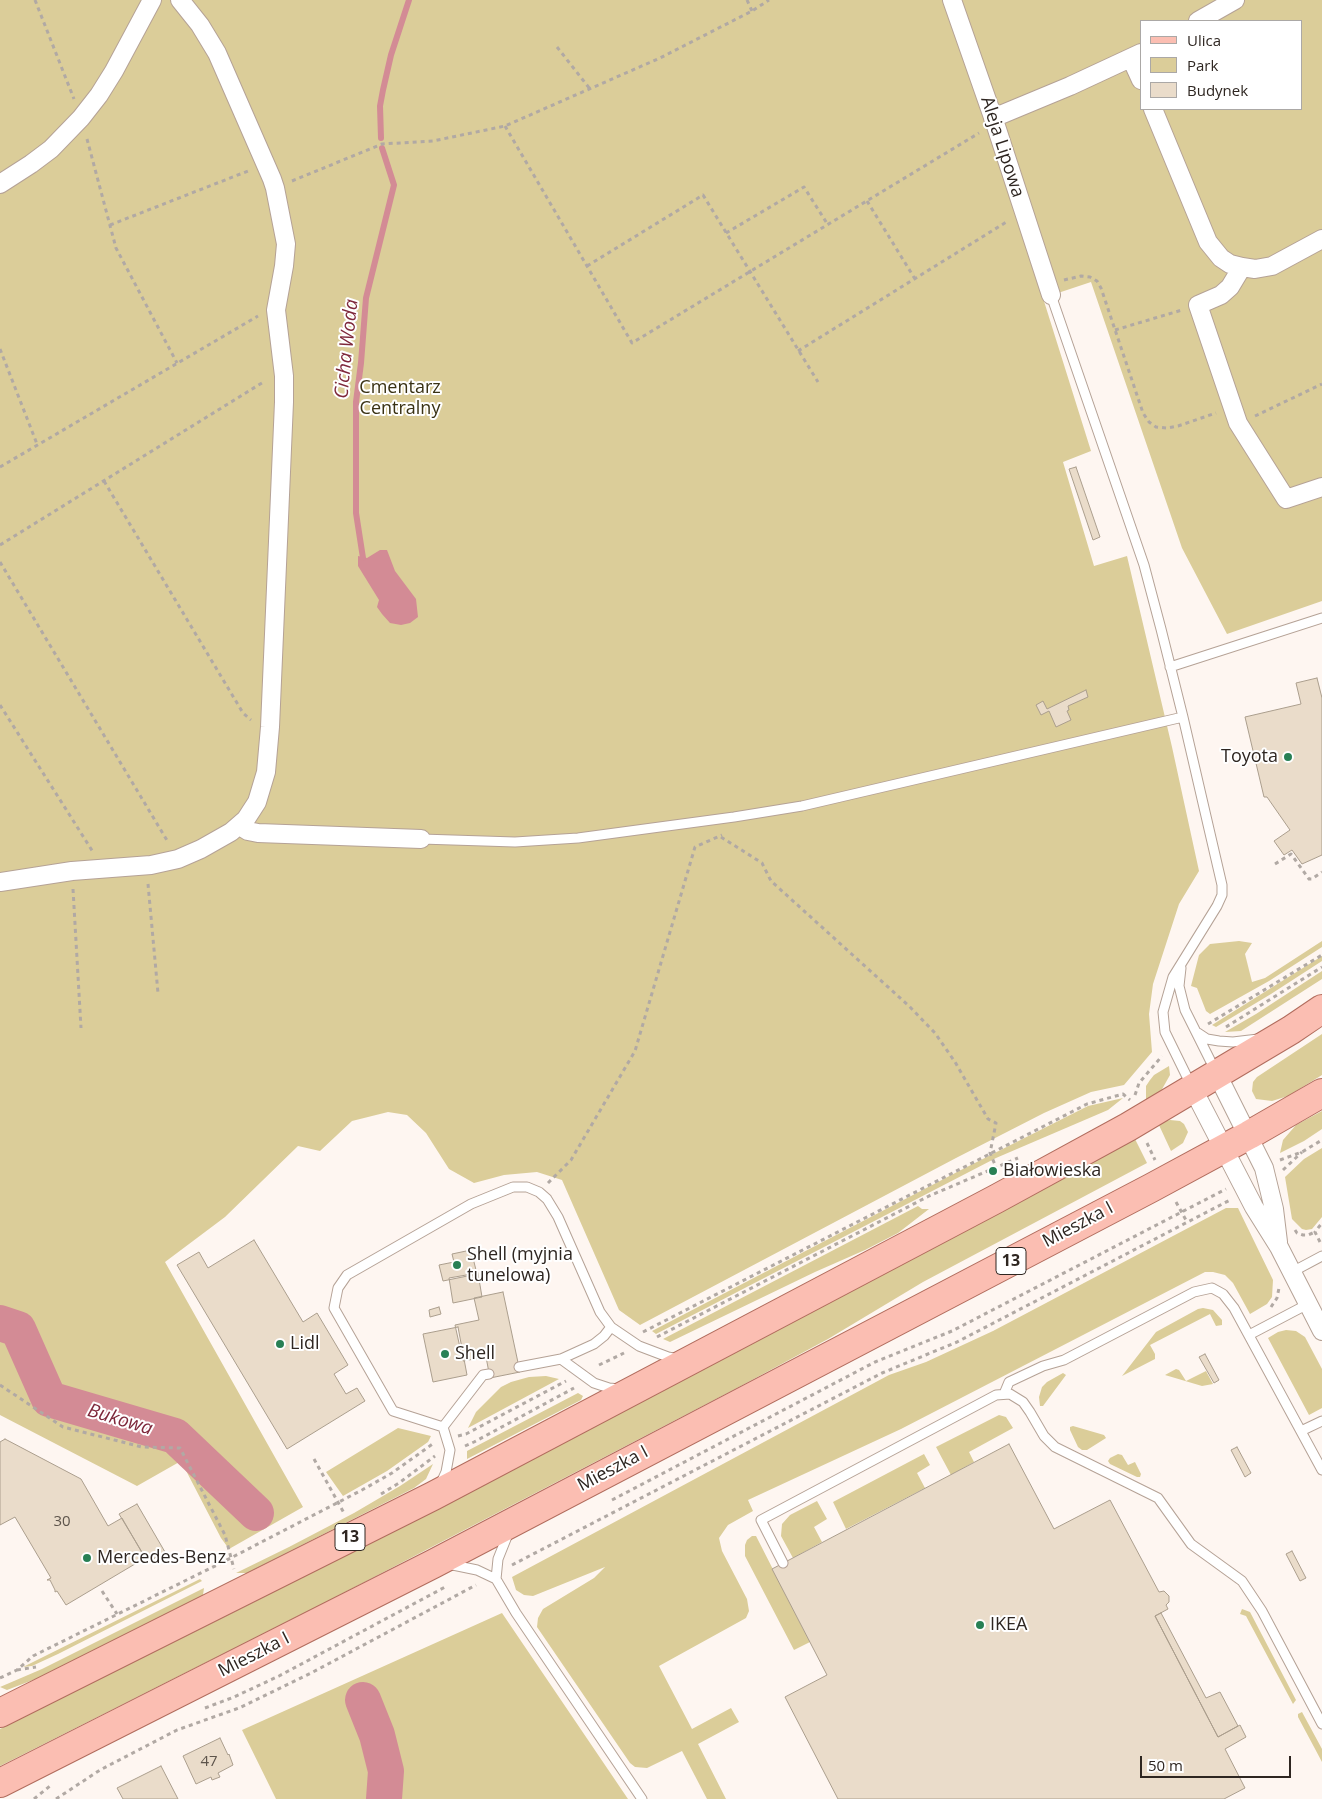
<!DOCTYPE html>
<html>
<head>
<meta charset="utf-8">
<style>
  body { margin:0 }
  #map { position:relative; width:1322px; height:1799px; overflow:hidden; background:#fef6f1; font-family:"Open Sans",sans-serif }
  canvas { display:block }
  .legend { position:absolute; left:1140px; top:20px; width:162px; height:90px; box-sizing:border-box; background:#fff; border:1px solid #aba8a6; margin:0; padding:6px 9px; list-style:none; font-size:15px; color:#2e2621 }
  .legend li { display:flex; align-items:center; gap:10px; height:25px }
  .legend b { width:25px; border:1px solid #aba8a6 }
  .scale { position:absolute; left:1140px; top:1756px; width:151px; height:22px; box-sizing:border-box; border:2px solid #2e2621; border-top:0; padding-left:6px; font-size:15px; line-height:18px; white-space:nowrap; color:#2e2621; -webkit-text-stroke:4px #fff; paint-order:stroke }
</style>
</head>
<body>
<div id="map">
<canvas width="1322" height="1799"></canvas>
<ul class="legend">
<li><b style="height:6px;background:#fbbeb2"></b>Ulica</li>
<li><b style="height:14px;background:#dbcd99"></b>Park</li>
<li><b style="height:14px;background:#eadcca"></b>Budynek</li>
</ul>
<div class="scale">50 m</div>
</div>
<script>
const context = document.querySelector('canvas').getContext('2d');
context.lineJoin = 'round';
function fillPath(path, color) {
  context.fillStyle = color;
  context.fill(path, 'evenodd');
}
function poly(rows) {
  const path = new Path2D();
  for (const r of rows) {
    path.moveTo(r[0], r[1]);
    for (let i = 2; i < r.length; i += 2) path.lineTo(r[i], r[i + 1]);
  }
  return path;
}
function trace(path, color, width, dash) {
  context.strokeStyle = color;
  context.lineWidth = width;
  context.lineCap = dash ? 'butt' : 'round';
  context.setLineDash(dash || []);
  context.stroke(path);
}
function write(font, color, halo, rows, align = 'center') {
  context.font = font + ' "Open Sans",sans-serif';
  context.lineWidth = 4;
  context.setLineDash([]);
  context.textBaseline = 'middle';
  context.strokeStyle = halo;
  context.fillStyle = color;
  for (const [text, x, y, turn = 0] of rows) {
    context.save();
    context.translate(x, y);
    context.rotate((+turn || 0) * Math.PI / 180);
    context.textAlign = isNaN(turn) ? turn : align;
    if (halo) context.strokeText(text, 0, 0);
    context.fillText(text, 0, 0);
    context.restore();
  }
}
const green = poly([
  [0,0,1322,0,1322,601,1227,634,1182,548,1091,282,1043,298,1091,451,1063,462,1094,566,1127,556,1172,747,1199,871,1179,904,1153,984,1149,1014,1152,1052,1124,1085,1091,1092,1044,1113,956,1158,640,1325,619,1310,562,1180,537,1172,504,1175,474,1183,449,1169,426,1133,407,1115,388,1112,352,1121,320,1151,298,1146,225,1217,165,1262,303,1507,229,1549,221,1538,181,1461,137,1486,0,1415],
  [1141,21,1301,21,1301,109,1141,109],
  [1239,941,1252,943,1245,954,1252,982,1265,978,1322,941,1322,947,1269,981,1210,1014,1206,1011,1197,988,1191,986,1199,955,1210,944],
  [1322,956,1322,961,1271,994,1216,1027,1212,1025],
  [1322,971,1322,979,1241,1031,1225,1032,1256,1014],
  [1322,1034,1322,1075,1288,1096,1272,1101,1256,1099,1252,1091,1253,1082,1257,1077],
  [1169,1066,1170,1075,1161,1091,1146,1100,1146,1086,1150,1080,1154,1075],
  [1123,1098,1108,1110,996,1158,656,1334,652,1331,959,1171,1088,1106],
  [1322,1111,1322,1129,1304,1141,1280,1153,1283,1140,1296,1125],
  [1170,1120,1180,1121,1184,1124,1188,1132,1183,1143,1171,1151,1158,1123],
  [1134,1137,1147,1163,923,1282,828,1339,737,1388,328,1601,0,1766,0,1729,254,1602,729,1356,1072,1172],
  [1322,1148,1322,1217,1312,1229,1306,1230,1302,1229,1292,1219,1285,1177,1304,1159],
  [918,1206,922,1209,929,1209,898,1233,865,1250,815,1272,670,1342,663,1339],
  [1226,1208,1238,1208,1273,1280,1272,1297,1267,1304,1250,1314,1233,1283,1225,1275,1213,1272,1205,1272,901,1429,748,1500,753,1511,728,1525,719,1538,722,1551,747,1599,749,1611,746,1618,659,1666,692,1729,731,1708,739,1722,698,1744,726,1799,707,1799,682,1751,647,1768,635,1767,630,1763,537,1627,538,1618,543,1609,594,1578,605,1567,533,1596,524,1595,516,1590,512,1577,889,1375,926,1362,993,1331],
  [1203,1308,1213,1310,1222,1320,1222,1325,1216,1326,1210,1314,1150,1345,1155,1354,1155,1359,1122,1376,1156,1332,1198,1309],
  [1286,1330,1296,1331,1305,1337,1322,1369,1322,1408,1309,1415,1268,1338,1278,1332],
  [1176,1369,1179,1370,1186,1381,1206,1371,1213,1384,1202,1386,1165,1375],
  [1063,1373,1066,1375,1043,1406,1040,1406,1039,1397,1042,1387,1047,1382],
  [546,1376,559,1379,468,1428,476,1412,501,1387,511,1382,529,1377],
  [578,1393,583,1396,581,1400,467,1459,467,1451],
  [999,1415,1006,1417,1013,1428,969,1452,974,1462,951,1475,936,1447],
  [1073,1426,1104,1435,1106,1438,1087,1450,1082,1450,1078,1447,1070,1430,1070,1427],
  [398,1428,431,1436,428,1442,387,1471,343,1496,326,1472],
  [924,1454,930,1465,917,1473,925,1488,846,1529,833,1502],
  [1118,1454,1122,1455,1128,1465,1135,1462,1141,1474,1140,1477,1137,1477,1110,1464,1108,1461,1110,1458],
  [433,1464,426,1479,414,1488,247,1573,236,1573,289,1547,354,1513,400,1486],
  [817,1501,827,1519,814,1527,822,1542,793,1558,781,1536,782,1524,790,1515],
  [752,1536,756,1536,810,1642,794,1650,745,1556,745,1545,747,1540],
  [200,1579,202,1581,58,1654,32,1666,23,1667],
  [204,1588,203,1595,198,1600,46,1675,7,1690,0,1687,42,1669],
  [1242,1609,1250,1612,1296,1700,1293,1704,1246,1616,1240,1614],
  [502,1613,628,1799,276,1799,242,1730],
  [1302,1712,1322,1749,1322,1762,1298,1717,1298,1714]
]);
const water = poly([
  [380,550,387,550,395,571,416,599,418,617,410,623,401,625,390,623,382,614,377,607,379,600,358,566,358,556,367,558]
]);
const stream = poly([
  [381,138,380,106,383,90,391,55,409,0],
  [363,558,356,513,356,402,361,363,366,298,394,185,382,148]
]);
const river = poly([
  [0,1323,18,1329,49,1399,175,1436,256,1513],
  [363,1700,377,1735,386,1771,384,1799]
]);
const building = poly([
  [1076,467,1100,537,1093,540,1069,469,1076,467],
  [1317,678,1322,698,1322,855,1302,864,1292,850,1284,855,1274,841,1290,830,1267,797,1264,797,1245,717,1301,704,1296,683,1317,678],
  [1086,690,1088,697,1068,706,1069,710,1067,711,1071,720,1056,727,1049,711,1041,715,1036,705,1043,701,1047,709,1086,690],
  [254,1240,303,1322,317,1313,348,1365,334,1374,346,1394,357,1388,365,1401,287,1449,177,1265,199,1252,208,1268,254,1240],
  [471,1250,477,1274,443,1281,439,1265,454,1262,452,1254,471,1250],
  [478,1273,482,1297,453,1303,449,1278,478,1273],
  [503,1292,520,1372,490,1378,486,1357,463,1361,455,1325,479,1320,474,1298,503,1292],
  [439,1307,441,1314,430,1317,429,1310,439,1307],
  [458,1327,467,1375,433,1382,423,1334,458,1327],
  [1205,1354,1219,1380,1214,1383,1199,1357,1205,1354],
  [5,1439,81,1479,108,1526,122,1518,145,1558,66,1605,57,1591,55,1592,55,1590,50,1580,47,1580,51,1578,15,1517,0,1525,0,1442,5,1439],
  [1009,1444,1054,1529,1110,1500,1159,1592,1164,1591,1169,1596,1169,1602,1166,1605,1168,1609,1155,1616,1218,1737,1240,1725,1246,1737,1225,1749,1245,1788,1224,1799,838,1799,785,1697,827,1675,772,1569,1009,1444],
  [1237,1447,1251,1473,1245,1477,1231,1450,1237,1447],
  [137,1504,165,1552,148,1562,119,1514,137,1504],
  [1292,1551,1306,1578,1300,1581,1286,1554,1292,1551],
  [1161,1613,1206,1698,1220,1692,1238,1726,1218,1737,1155,1616,1161,1613],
  [220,1738,228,1755,229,1754,233,1765,218,1773,220,1777,212,1780,211,1777,196,1784,183,1756,220,1738],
  [161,1766,178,1799,123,1799,117,1788,161,1766]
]);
const path = poly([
  [35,0,74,99],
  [747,0,752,11],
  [557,47,590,89],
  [505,126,632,343,979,133],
  [87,139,116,248,177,363],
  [292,181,382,144,433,141,505,126,660,58,752,11,769,0],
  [867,201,915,279],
  [110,225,248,171],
  [726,233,804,187,828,225],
  [587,266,703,195,818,382],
  [1064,280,1081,276,1090,277,1097,281,1101,288,1143,413,1149,422,1156,427,1167,428,1178,426,1216,413],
  [1115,330,1182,310],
  [0,349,37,444],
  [798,351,1008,221],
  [1255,416,1322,384],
  [0,467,258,316],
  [104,481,243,713,251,720],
  [0,545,265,381],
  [0,562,168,842],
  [0,705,93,852],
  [721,837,762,863,771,881,909,1006,935,1033,955,1062,988,1119,996,1123,990,1153,996,1167],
  [1275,864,1291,854,1309,879,1312,879,1322,872],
  [148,884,158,993],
  [73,889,81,1028],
  [1208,1024,1322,955],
  [1226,1027,1322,967],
  [1135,1095,1139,1083,1162,1056],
  [1147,1143,1155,1160],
  [1280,1160,1302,1152,1322,1140],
  [1283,1170,1302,1152],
  [548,1183,571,1160,635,1051,695,847,722,835],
  [1176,1202,1187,1222],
  [1295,1230,1297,1233,1303,1235,1308,1235,1315,1232],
  [1320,1242,1315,1232,1322,1223],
  [1271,1307,1277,1298,1279,1288],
  [643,1332,1087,1104,1123,1094,1130,1100],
  [657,1337,929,1196,1018,1158],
  [599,1365,624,1353],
  [0,1385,63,1427,142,1447,180,1448,225,1535,234,1569],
  [458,1436,466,1434,566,1381],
  [465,1446,474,1442,574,1388],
  [314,1459,344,1513],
  [381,1494,399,1483,435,1456],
  [612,1500,875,1362,952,1331,1226,1189],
  [512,1565,882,1373,957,1342,1230,1200],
  [102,1591,117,1614],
  [17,1670,36,1667],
  [0,1678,17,1670,33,1656,223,1562,362,1490,392,1473,434,1443],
  [205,1708,234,1697,279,1676,447,1586],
  [34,1799,50,1786],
  [56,1799,100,1770,177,1730,239,1708,313,1672,476,1585]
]);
const lane = poly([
  [1051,295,1144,565,1161,629,1183,717,1222,885,1222,895,1217,906,1173,977,1163,1012,1165,1032,1191,1085],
  [1170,667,1322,618],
  [421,839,515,842,578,838,734,817,802,806,1183,717],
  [1181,968,1179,986,1185,1010,1216,1072],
  [1198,1033,1207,1039,1219,1041,1233,1042,1258,1039],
  [1292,1272,1322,1256],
  [1249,1335,1308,1304],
  [561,1359,594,1383,609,1388,620,1389],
  [519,1367,561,1359,594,1344,604,1336,611,1327],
  [1004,1394,1009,1382,1043,1366,1064,1360,1194,1292,1212,1288,1223,1294,1234,1308,1322,1470],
  [443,1427,483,1375,489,1374],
  [1301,1431,1322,1421],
  [440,1485,446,1472,450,1450,443,1427,393,1411,334,1308,338,1288,347,1275,471,1204,513,1187,527,1187,539,1192,547,1199,558,1217,600,1312,611,1327,639,1346,668,1357,678,1359],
  [783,1563,761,1520,996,1395,1010,1394,1023,1402,1030,1412,1044,1436,1055,1447,1158,1498,1191,1544,1242,1581,1262,1611,1322,1724],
  [448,1564,477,1570,496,1579,516,1613,642,1799],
  [496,1579,498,1559,508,1534]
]);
const street = poly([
  [952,0,995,123,1051,295],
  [1198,21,1235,0],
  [1131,58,1141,80],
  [1153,109,1208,242,1221,258,1230,264,1242,267,1255,269,1272,266,1322,239],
  [993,118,1070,86,1141,53],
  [0,184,31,164,51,149,81,118,99,95,114,71,152,0],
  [1242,267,1230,287,1221,295,1198,305,1238,423,1286,499,1322,487],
  [240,826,248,831,258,833,421,839],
  [0,882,72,871,151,865,178,859,201,849,231,832,246,819,257,802,266,772,270,727,284,402,284,376,276,310,284,266,286,244,275,188,272,179,217,53,200,25,180,0],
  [1217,1074,1264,1168,1274,1209,1278,1242],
  [1193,1089,1254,1207,1279,1247,1322,1331]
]);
const primary = poly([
  [0,1713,433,1496,996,1199,1128,1127,1291,1030,1322,1009],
  [0,1783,433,1564,1151,1188,1249,1135,1322,1093]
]);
const markers = [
  [1288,757,5,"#288055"],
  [993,1171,5,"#288055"],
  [457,1265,5,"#288055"],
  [280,1344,5,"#288055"],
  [445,1354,5,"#288055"],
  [87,1558,5,"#288055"],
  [980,1625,5,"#288055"]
];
const numberNames = [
  ["30",62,1522],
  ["47",209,1762]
];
const shields = [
  [1011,1261,30],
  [350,1537,30]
];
const shieldNames = [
  ["13",1011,1261],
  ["13",350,1537]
];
const streetNames = [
  ["Aleja Lipowa",1002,147,72],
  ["Mieszka I",1078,1225,-28],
  ["Mieszka I",613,1469,-28],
  ["Mieszka I",254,1655,-27]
];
const parkNames = [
  ["Cmentarz",400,388],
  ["Centralny",400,409]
];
const poiNames = [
  ["Toyota",1278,757,"right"],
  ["Białowieska",1003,1171],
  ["Shell (myjnia",467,1255],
  ["tunelowa)",467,1276],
  ["Lidl",290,1344],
  ["Shell",455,1354],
  ["Mercedes-Benz",97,1558],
  ["IKEA",990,1625]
];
const waterNames = [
  ["Cicha Woda",347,349,-84],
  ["Bukowa",120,1420,17]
];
fillPath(green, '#dbcd99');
fillPath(water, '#d38b95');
trace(stream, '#d38b95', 6);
trace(river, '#d38b95', 36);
fillPath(building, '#eadcca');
trace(building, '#ab9e8d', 1);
trace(lane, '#b5a296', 11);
trace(street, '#b5a296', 20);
trace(primary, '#b16c5d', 30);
trace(path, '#b1a9a4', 3, [4, 4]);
trace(lane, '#fff', 9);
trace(street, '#fff', 18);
trace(primary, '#fbbeb2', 28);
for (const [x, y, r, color] of markers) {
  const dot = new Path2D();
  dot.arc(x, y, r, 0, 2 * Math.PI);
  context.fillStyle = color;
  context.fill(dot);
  trace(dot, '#fff', 2);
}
write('15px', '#5d544b', null, numberNames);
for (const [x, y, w] of shields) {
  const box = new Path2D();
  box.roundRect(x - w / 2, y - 13.5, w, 27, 4);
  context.fillStyle = '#fff';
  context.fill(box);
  trace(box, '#2e2621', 1);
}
write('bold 16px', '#2e2621', null, shieldNames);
write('18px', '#2e2621', '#fff', streetNames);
write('18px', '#393113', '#fff', parkNames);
write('18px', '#2e2621', '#fff', poiNames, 'left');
write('italic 19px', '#7e283b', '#fff', waterNames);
</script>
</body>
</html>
